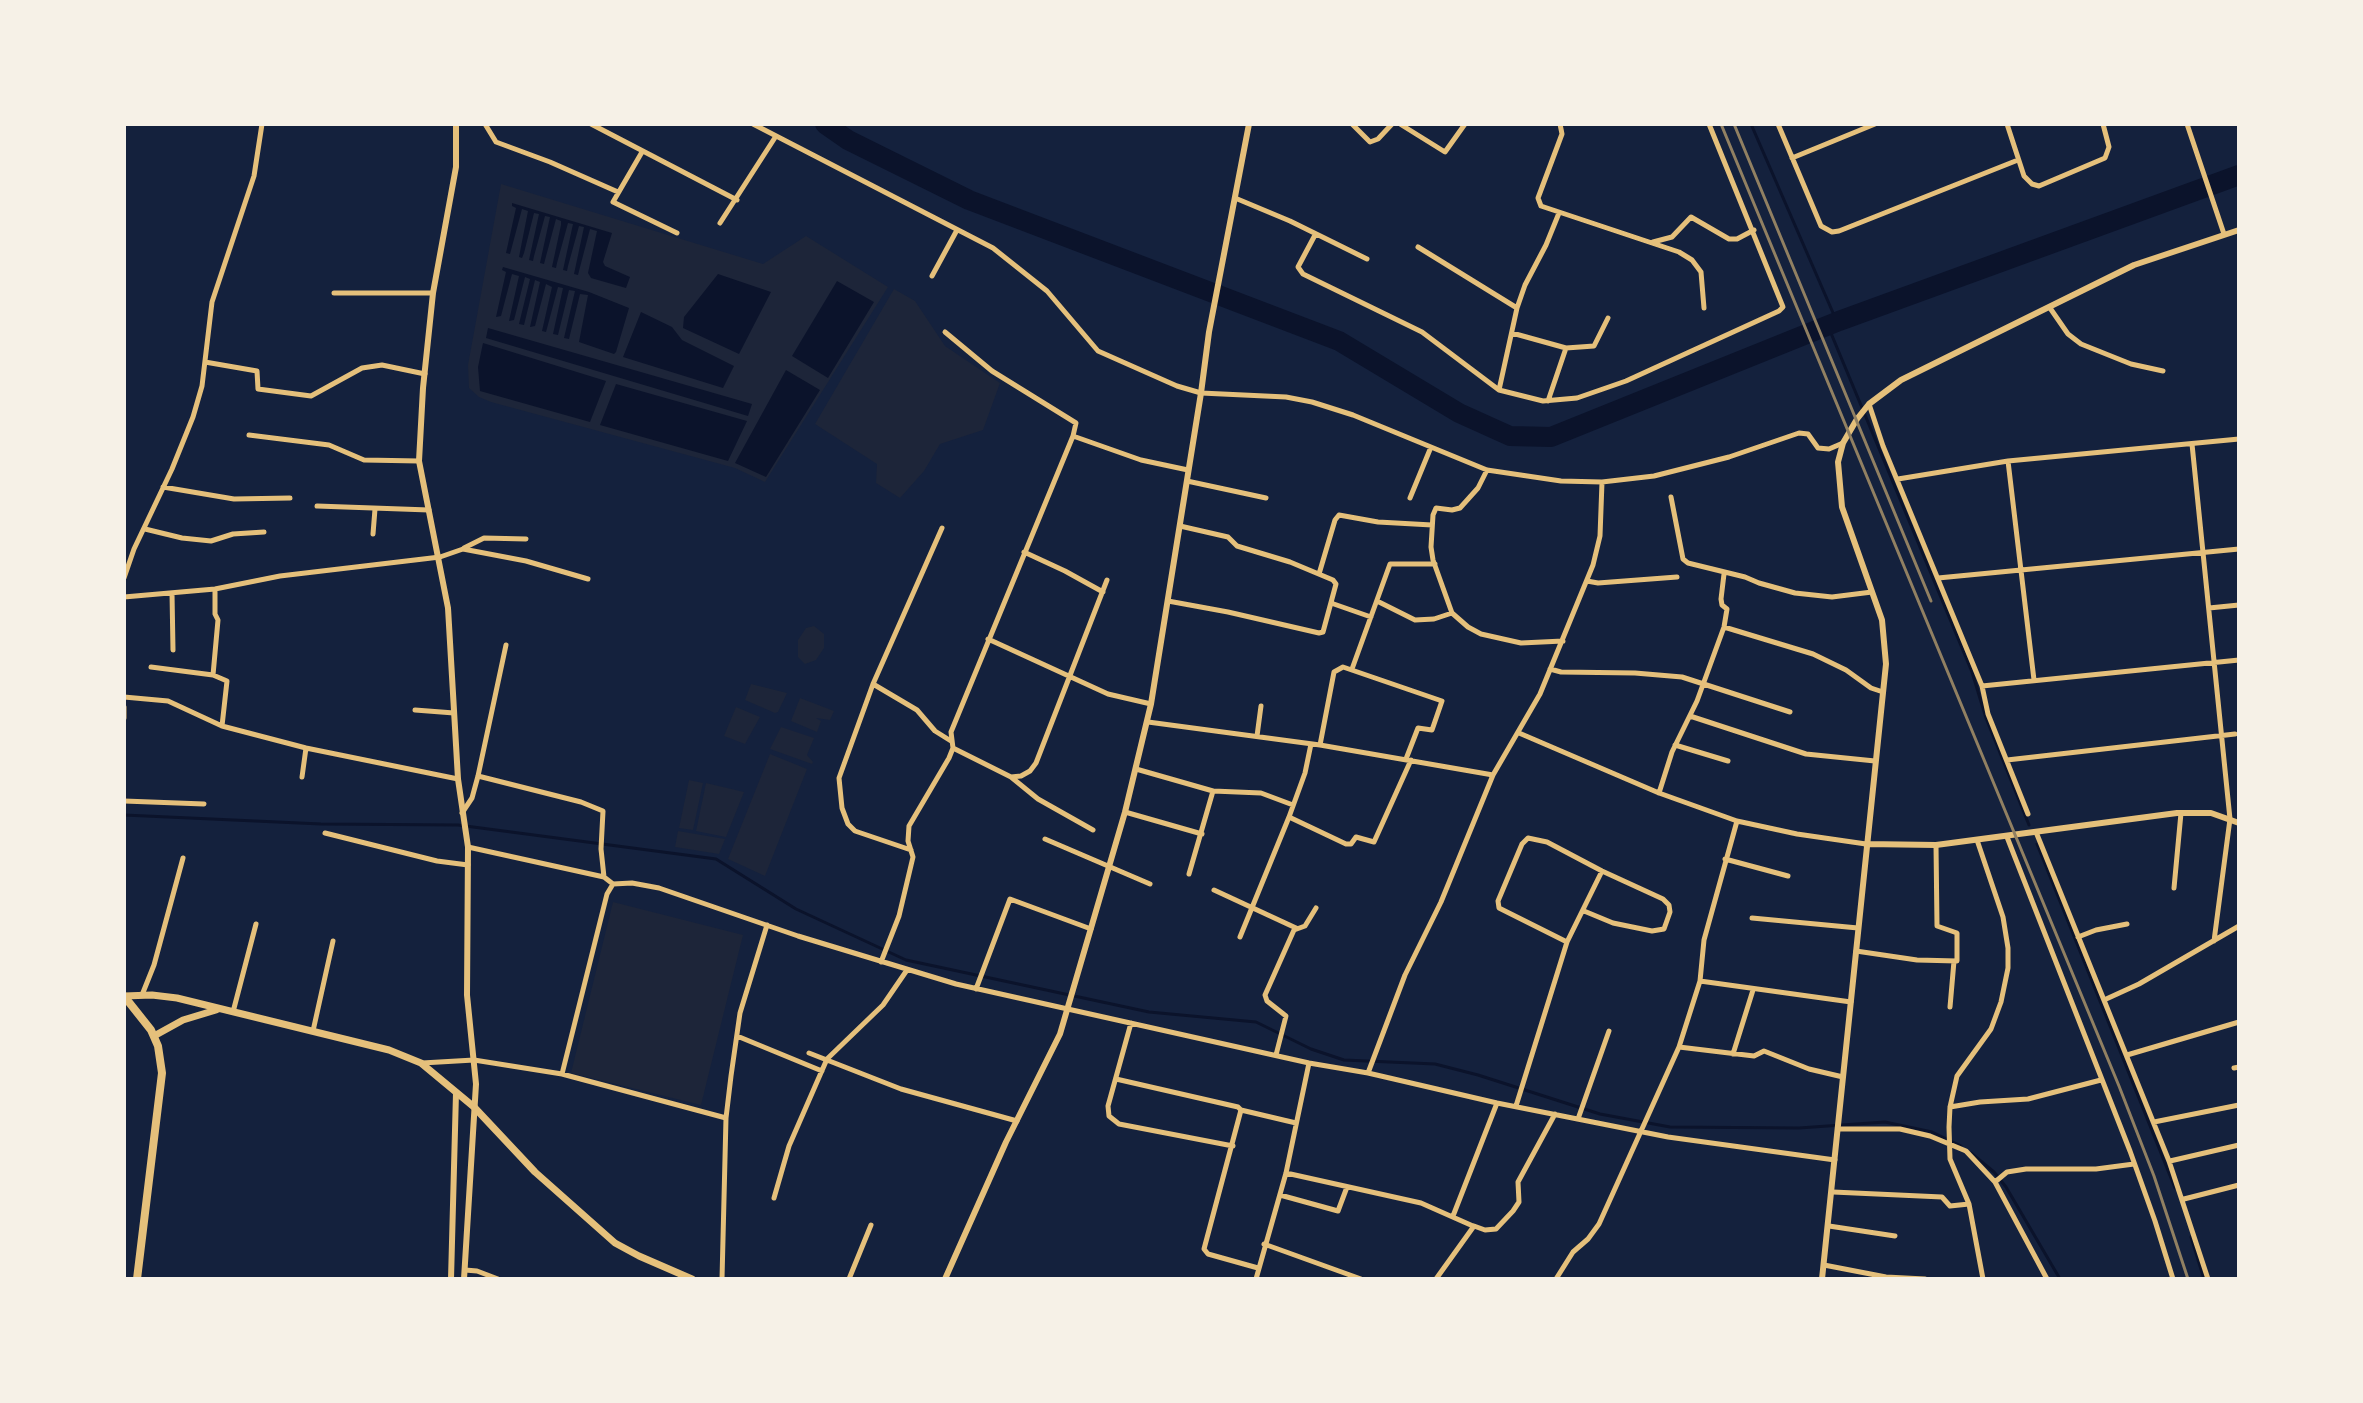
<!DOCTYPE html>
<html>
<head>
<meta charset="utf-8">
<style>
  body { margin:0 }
  #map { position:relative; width:2363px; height:1403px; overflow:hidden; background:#14213d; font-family:"DM Sans",sans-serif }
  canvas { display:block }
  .frame { position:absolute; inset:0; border:126px solid #f6f1e7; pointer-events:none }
</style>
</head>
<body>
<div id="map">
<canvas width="2363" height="1403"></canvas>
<div class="frame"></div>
</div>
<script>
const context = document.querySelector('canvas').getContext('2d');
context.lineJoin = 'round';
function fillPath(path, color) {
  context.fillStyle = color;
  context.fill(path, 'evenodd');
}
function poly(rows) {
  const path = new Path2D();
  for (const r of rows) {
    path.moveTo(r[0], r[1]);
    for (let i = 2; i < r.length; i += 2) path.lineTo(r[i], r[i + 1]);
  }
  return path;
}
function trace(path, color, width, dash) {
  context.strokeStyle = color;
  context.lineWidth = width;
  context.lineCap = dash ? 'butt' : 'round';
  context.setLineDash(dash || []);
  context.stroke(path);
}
const green = poly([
  [501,184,763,264,806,236,888,287,765,482,735,468,491,402,479,397,469,388,468,365],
  [894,289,915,301,945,346,1000,383,983,430,940,444,924,471,900,498,876,483,877,464,815,424],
  [814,626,824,634,824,648,816,660,805,664,798,657,798,640,806,628],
  [751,684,787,693,778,712,775,713,745,700],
  [800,698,834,711,830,720,816,718,821,721,817,732,791,721],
  [736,707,760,717,745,744,724,736],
  [781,727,814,738,807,755,813,762,812,764,770,749],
  [770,754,807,769,765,876,728,859],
  [689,780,703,783,693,830,679,828],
  [706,783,744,792,726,837,696,831],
  [678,831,725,839,719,854,675,847],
  [613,902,743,935,701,1105,571,1073]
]);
const water = poly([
  [512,203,612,233,603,262,605,266,630,277,626,288,591,278,588,273,597,231,590,229,579,271,578,275,574,274,584,227,579,226,568,266,567,271,563,270,573,224,568,223,557,263,556,268,552,267,561,225,561,221,556,219,545,260,544,264,540,263,550,217,545,216,534,256,533,261,529,260,539,214,534,213,524,253,522,258,519,257,528,211,522,209,510,254,506,253,516,208,512,206],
  [503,267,589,292,629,308,616,352,614,354,579,342,588,295,580,294,569,339,564,338,575,291,569,290,558,335,553,334,563,288,558,287,546,332,542,331,552,287,546,284,535,326,530,327,540,282,535,280,524,325,519,324,530,279,525,277,514,320,509,321,519,276,512,274,501,316,496,317,506,272,502,270],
  [718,274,771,292,739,354,683,328,684,317],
  [837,281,874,302,828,378,792,356],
  [641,312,672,327,682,340,734,366,723,388,623,357],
  [488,328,752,404,748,416,486,338],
  [483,343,606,381,590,422,480,391,478,367],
  [786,370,820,390,766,477,735,463],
  [616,384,747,421,728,461,600,425]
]);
const stream = poly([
  [1751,124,1837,322],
  [1828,326,1972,672,1986,718,2029,825],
  [124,815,321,824,458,825,716,859,796,909,906,960,1149,1012,1256,1022,1311,1049,1344,1060,1435,1064,1478,1075,1600,1114,1670,1127,1799,1128,1885,1122,1932,1132,1961,1146],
  [2037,844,2175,1188],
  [1971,1153,1994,1172,2006,1187,2060,1279],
  [2191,1237,2204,1279]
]);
const river = poly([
  [825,124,848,140,969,200,1339,341,1459,413,1510,436,1551,437,1839,321,2239,175]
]);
const minor = poly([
  [485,124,496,142,550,162,618,192],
  [591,124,737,200],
  [753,124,993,248,1047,291,1098,351,1177,386,1201,393,1286,397,1312,402,1353,415,1487,470,1561,481,1602,482,1654,476,1729,457,1799,433,1808,434,1818,448,1829,449,1843,443],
  [1352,124,1370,142,1378,139,1392,124],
  [1400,124,1445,152,1465,124],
  [1560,124,1562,134,1538,198,1541,206,1679,252,1692,260,1701,272,1704,308],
  [1778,124,1821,226,1832,232,1839,231,2018,160],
  [2007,124,2024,176,2032,184,2039,186,2105,158,2109,147,2103,124],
  [2187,124,2224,234],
  [642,152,613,202,677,233],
  [1792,158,1875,124],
  [1235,198,1290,221,1367,259],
  [720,223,776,136],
  [1315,235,1298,267,1303,274,1422,332,1499,390,1543,401,1577,398,1626,381,1779,311,1783,307,1709,124],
  [1653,242,1672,237,1691,217,1729,239,1737,239,1754,230],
  [1418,247,1517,308,1499,390],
  [932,276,957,230],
  [334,293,433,293],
  [1517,308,1525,285,1546,245,1559,213],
  [2050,308,2068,334,2081,344,2131,364,2163,371],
  [1512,333,1566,348,1548,401],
  [1566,348,1594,346,1608,318],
  [205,362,257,371,258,389,311,396,362,368,382,365,425,374],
  [1869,404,1883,446,1982,686,1988,714,2028,814],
  [249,435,329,445,364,460,419,461],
  [1073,436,1141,460,1188,470],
  [2192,444,2230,819,2214,941],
  [2008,461,2034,680],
  [1487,470,1478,488,1460,508,1452,510,1436,508,1433,515,1431,547,1433,560,1452,613,1468,627,1481,634,1521,643,1563,641],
  [1898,479,2008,461,2239,439],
  [1187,481,1266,498],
  [163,487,234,499,290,498],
  [1671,497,1683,559,1688,563,1745,577,1759,583,1795,593,1832,597,1872,592],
  [1410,498,1431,447],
  [317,506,429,510],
  [145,529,182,538,211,541,233,534,264,532],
  [373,534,375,509],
  [464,548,484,538,526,539],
  [1024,552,1065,571,1103,592],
  [1319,574,1335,520,1339,515,1378,522,1432,525],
  [124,578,134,549,172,469,193,417,202,386,212,302,254,176,262,124],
  [1938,578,2239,549],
  [1587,581,1598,583,1677,577],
  [172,593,173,650],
  [124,597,215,589,280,576,440,557,463,549,526,561,588,579],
  [1168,601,1228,612,1319,633,1323,632,1336,584,1333,580,1290,562,1237,546,1228,537,1180,526],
  [1377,601,1415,620,1434,619,1452,613],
  [1331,603,1371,617],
  [2209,608,2239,605],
  [1724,627,1813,654,1846,670,1871,688,1883,692],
  [988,639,1108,694,1151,704],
  [151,667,213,675,227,681,222,726],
  [1352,669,1390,564,1435,564],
  [1550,669,1561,672,1635,673,1682,677,1790,712],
  [213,675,218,620,215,614,215,589],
  [873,684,917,710,935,731,951,741],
  [1982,686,2239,660],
  [124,697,168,701,222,726,306,748,458,779],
  [124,707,124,718],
  [415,710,454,713],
  [1690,716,1806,754,1875,761],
  [1148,722,1320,745,1493,775,1540,694,1593,565,1600,536,1602,482],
  [1519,733,1659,793,1737,821,1797,834,1866,844],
  [1257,736,1261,706],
  [1320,745,1334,672,1343,667,1442,701,1432,730,1418,728,1406,759],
  [1675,745,1728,761],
  [953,748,1011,777,1021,776,1030,771,1036,763,1107,580],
  [2007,760,2235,734],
  [1136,769,1213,791,1261,793,1293,805],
  [478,776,581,802,603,811,601,849,604,877,613,884],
  [302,777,306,748],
  [1011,777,1038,799,1093,830],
  [1659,793,1672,752,1697,701,1724,627,1727,609,1722,605,1721,599,1724,574],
  [124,801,204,804],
  [1125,812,1202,834],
  [462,813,472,798,478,776,506,645],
  [1289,817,1305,773,1311,744],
  [2036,832,2169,1161,2208,1279],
  [325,833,437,861,468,865],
  [2007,837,2130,1151,2155,1221,2173,1279],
  [1045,839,1150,884],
  [1977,840,2003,917,2008,948,2008,968,2001,1002,1991,1029,1957,1076,1950,1107,1949,1127,1950,1159,1969,1204,1983,1279],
  [468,847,604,877],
  [911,850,855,831,848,824,842,808,839,778,873,684,942,528],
  [1725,859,1788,876],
  [1189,874,1213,791],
  [2174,888,2181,813],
  [1214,890,1296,928],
  [1752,918,1858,928],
  [1240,937,1289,817,1346,844,1351,844,1356,837,1374,842,1411,760],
  [2078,937,2096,930,2127,924],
  [1567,942,1499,908,1498,901,1522,844,1528,838,1547,842,1602,871,1663,899,1669,905,1670,912,1664,929,1652,931,1613,923,1584,911],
  [1856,951,1917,960,1957,961,1957,933,1937,926,1936,845],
  [881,962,899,916,913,857,908,841,909,826,949,758,953,748,951,732,1073,436,1076,423,992,371,945,332],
  [1700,981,1851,1002],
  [976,989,1010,899,1091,929],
  [142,995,154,965,183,858],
  [2104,1000,2139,984,2239,926],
  [1950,1007,1954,961],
  [233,1012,256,924],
  [1131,1023,1108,1106,1109,1116,1119,1124,1233,1146],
  [313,1031,333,941],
  [737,1036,822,1071],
  [1679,1047,1754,1056,1764,1051,1809,1069,1843,1077],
  [809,1053,901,1089,1017,1121],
  [1733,1054,1753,990],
  [1276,1055,1286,1016,1267,1001,1265,995,1294,930,1305,926,1316,908],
  [2127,1055,2239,1022],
  [422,1063,474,1060,562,1074,726,1118],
  [2234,1068,2239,1067],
  [1368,1073,1405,975,1441,902,1493,775],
  [562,1074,607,894,613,884,632,883,659,888,798,936,956,984,1309,1063,1368,1073,1497,1103,1668,1137,1835,1160],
  [1116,1079,1238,1107,1241,1110,1296,1123],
  [1516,1106,1567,942,1602,871],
  [1950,1107,1980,1102,2028,1099,2101,1080],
  [1241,1110,1204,1249,1208,1254,1258,1268],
  [1578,1119,1609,1031],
  [2154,1122,2239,1105],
  [1839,1129,1900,1129,1930,1136,1966,1151,1995,1182,2047,1279],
  [2170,1161,2239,1145],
  [1286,1173,1421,1203,1473,1226],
  [1995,1182,2007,1172,2026,1169,2096,1169,2134,1164],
  [1833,1192,1942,1197,1950,1206,1969,1204],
  [1280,1195,1338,1211,1347,1187],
  [774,1198,789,1146,827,1059,883,1005,907,970],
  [2184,1199,2239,1185],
  [1453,1216,1497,1103],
  [1829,1226,1895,1236],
  [1264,1244,1361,1279],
  [1824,1265,1886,1277,1925,1279],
  [465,1270,477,1271,498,1279],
  [722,1279,726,1118,731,1076,740,1013,767,925],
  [849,1279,871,1225],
  [1256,1279,1286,1173,1309,1063],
  [1436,1279,1474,1226,1485,1230,1496,1229,1513,1211,1519,1202,1518,1182,1555,1114],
  [1556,1279,1573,1252,1588,1239,1599,1224,1679,1047,1700,981,1704,940,1737,821]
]);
const tertiary = poly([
  [456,124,456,167,433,293,423,388,419,461,448,608,458,779,468,847,467,995,476,1084,464,1279],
  [1866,844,1936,845,2177,813,2211,813,2239,823],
  [451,1279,456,1093],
  [945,1279,1006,1142,1060,1034,1125,812,1151,704,1201,393,1209,332,1249,124],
  [1822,1279,1886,664,1882,620,1842,507,1838,462,1843,443,1857,419,1869,404,1901,380,2134,265,2239,230]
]);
const primary = poly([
  [124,996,152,995,177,998,389,1050,421,1063,474,1107,535,1172,615,1243,639,1256,692,1279],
  [154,1036,183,1020,216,1010]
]);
const trunk = poly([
  [124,996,151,1030,158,1046,162,1073,137,1279]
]);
const rail = poly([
  [1721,124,2119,1086,2154,1176,2188,1279],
  [1734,124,1931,601]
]);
fillPath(green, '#1d2539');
fillPath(water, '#0b132b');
trace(stream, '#0b132b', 3);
trace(river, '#0b132b', 20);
trace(minor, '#e5c07b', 5);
trace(tertiary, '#e5c07b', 6);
trace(primary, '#e5c07b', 7);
trace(trunk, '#e5c07b', 8);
trace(rail, '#918062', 3);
</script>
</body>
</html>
